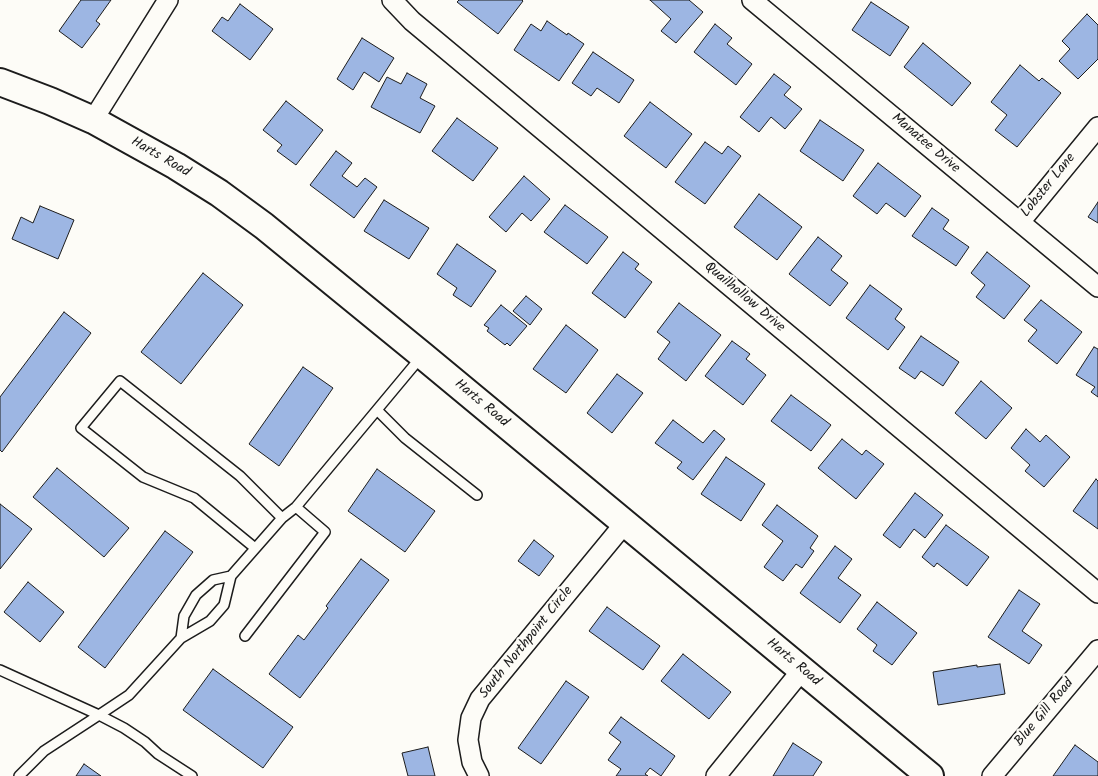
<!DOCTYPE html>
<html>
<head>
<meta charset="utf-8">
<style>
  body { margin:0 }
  canvas { display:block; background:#fdfcf7 }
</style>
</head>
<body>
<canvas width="1098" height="776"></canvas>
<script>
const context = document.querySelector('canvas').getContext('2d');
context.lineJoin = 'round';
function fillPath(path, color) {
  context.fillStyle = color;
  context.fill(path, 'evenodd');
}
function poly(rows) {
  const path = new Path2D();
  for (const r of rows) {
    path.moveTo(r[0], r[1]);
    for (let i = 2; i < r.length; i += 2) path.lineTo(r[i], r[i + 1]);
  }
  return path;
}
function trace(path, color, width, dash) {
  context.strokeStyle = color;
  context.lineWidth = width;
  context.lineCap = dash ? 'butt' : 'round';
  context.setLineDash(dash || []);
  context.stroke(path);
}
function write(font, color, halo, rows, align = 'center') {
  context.font = font + ' Kalam,sans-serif';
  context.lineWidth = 4.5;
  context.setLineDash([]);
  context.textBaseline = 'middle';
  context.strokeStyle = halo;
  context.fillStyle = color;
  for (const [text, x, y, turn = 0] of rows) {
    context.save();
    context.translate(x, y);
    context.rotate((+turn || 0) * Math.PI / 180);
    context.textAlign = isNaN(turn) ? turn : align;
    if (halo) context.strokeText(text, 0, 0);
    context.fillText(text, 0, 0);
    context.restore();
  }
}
const building = poly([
  [81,0,111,0,96,21,100,24,82,48,59,31,81,0],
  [459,0,522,0,523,1,498,34,457,2,459,0],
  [650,0,689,0,703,12,676,43,661,31,671,19,650,0],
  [871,2,909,27,890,56,852,30,871,2],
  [240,4,273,29,250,60,212,31,222,17,228,21,240,4],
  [1087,14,1098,25,1098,59,1078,79,1059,61,1070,49,1062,41,1087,14],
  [547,21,567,35,568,33,584,44,559,81,514,50,531,24,541,31,547,21],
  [715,24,732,38,727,44,752,64,736,85,694,52,715,24],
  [362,38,394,58,379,82,364,72,353,90,337,79,362,38],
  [923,43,971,83,952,106,904,67,923,43],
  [593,52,634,80,619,103,597,88,591,96,572,83,593,52],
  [1020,65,1039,81,1042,78,1061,93,1017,147,995,130,1007,115,991,102,1020,65],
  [407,73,427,84,420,98,435,106,420,133,371,107,387,77,401,84,407,73],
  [774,74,791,87,784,95,802,109,785,129,771,117,759,132,740,117,774,74],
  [286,101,323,130,296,165,277,151,282,145,263,130,286,101],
  [650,102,692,134,666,168,624,136,650,102],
  [457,118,498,148,473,181,432,151,457,118],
  [820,120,864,150,843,181,800,151,820,120],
  [705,142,722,154,728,146,741,156,705,204,675,182,705,142],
  [336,151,352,163,342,176,357,187,365,178,377,187,354,218,310,185,336,151],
  [878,163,921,196,905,217,886,203,877,214,853,196,878,163],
  [524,176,550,199,531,221,522,213,506,232,489,217,524,176],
  [759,194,802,227,777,260,734,227,759,194],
  [384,200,429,228,409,259,364,231,384,200],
  [1098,202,1098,223,1088,217,1098,202],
  [565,205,608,237,587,264,544,232,565,205],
  [40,206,74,220,58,259,12,239,21,217,33,223,40,206],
  [932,208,949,220,943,229,969,247,956,266,912,236,932,208],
  [818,237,842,256,831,270,848,283,830,306,789,274,818,237],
  [457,244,496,271,471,307,453,295,457,288,437,274,457,244],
  [623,252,639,264,635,269,652,282,625,318,592,293,623,252],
  [987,252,1030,286,1004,319,976,297,985,285,971,273,987,252],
  [203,273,243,305,181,384,141,352,203,273],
  [870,285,902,309,895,319,905,327,888,350,846,318,870,285],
  [526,296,542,309,530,325,513,311,526,296],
  [1041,300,1082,332,1057,364,1028,341,1037,330,1024,320,1041,300],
  [679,303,721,335,686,381,658,359,670,342,657,332,679,303],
  [501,305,527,326,510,346,507,343,505,345,487,331,489,328,484,325,501,305],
  [64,312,91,333,2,452,0,450,0,397,64,312],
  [566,325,598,350,566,393,533,369,566,325],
  [921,336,959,362,943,386,921,371,915,379,899,368,921,336],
  [732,341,750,354,746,359,766,375,743,405,705,376,732,341],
  [1094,347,1098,349,1098,397,1091,392,1095,387,1076,375,1094,347],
  [303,367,333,388,279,466,249,444,303,367],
  [617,374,643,393,612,433,587,413,617,374],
  [981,381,1012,408,986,439,955,413,981,381],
  [791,395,831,425,811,451,771,421,791,395],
  [673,420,703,443,714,430,725,439,693,480,677,468,682,462,655,443,673,420],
  [1026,429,1040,442,1046,435,1070,457,1044,487,1025,471,1030,465,1011,448,1026,429],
  [842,439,862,455,866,450,884,464,856,499,818,468,842,439],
  [726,457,765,484,741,521,701,494,726,457],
  [57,468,129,528,104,557,33,497,57,468],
  [377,469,435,511,405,552,348,511,377,469],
  [1096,479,1098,481,1098,529,1073,511,1096,479],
  [915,493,943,515,925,538,914,529,900,548,883,535,915,493],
  [0,504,32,529,0,569,0,504],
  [777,505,818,536,810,548,814,551,802,568,796,564,783,581,764,567,783,541,762,525,777,505],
  [946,525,989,557,967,586,937,563,934,567,922,557,946,525],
  [165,531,193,552,105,668,78,647,165,531],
  [534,540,554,556,539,576,518,561,534,540],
  [835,546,852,559,838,578,861,595,840,623,800,593,835,546],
  [361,559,389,580,300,698,269,674,298,635,304,640,328,608,326,606,361,559],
  [28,582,64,612,40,642,4,612,28,582],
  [1019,590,1040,604,1022,631,1042,645,1029,664,988,637,1019,590],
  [877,602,917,633,892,665,873,651,877,645,857,629,877,602],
  [607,607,660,646,643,670,589,631,607,607],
  [683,654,731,692,709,719,661,681,683,654],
  [1000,664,1005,694,938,705,933,672,977,665,977,667,1000,664],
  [213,669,293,727,263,768,183,710,213,669],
  [566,681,589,697,541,764,518,748,566,681],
  [621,717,675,756,661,776,650,768,645,774,648,776,616,776,621,769,608,760,621,742,609,733,621,717],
  [793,743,822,762,813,776,773,776,793,743],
  [1075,745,1098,762,1098,776,1053,776,1075,745],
  [428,747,435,776,408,776,402,753,428,747],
  [84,764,101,776,76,776,84,764]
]);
const lane = poly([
  [377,410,405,438,477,495],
  [255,548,194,498,143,477,81,428,120,381,240,476,282,518],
  [245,636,325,532,296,507],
  [181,638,184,616,196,595,213,580,231,576],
  [0,670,99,715,129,695,181,638,210,621,224,605,231,576,282,518,296,507,421,357],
  [19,776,44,751,99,715,124,728,145,742,158,754,192,776]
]);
const street = poly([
  [392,0,412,21,1098,593],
  [752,0,1098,287],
  [93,120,168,0],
  [1020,222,1098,127],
  [479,776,472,762,468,740,471,718,480,699,625,523],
  [716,776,802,670],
  [992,776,1098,650]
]);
const secondary = poly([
  [0,82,50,101,93,120,176,166,219,193,264,226,422,355,930,776]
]);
const streetNames = [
  ["Manatee Drive",925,144,40],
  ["Harts Road",160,158,30],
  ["Lobster Lane",1049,186,-51],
  ["Quailhollow Drive",744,298,40],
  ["Harts Road",481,404,40],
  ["South Northpoint Circle",527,643,-51],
  ["Harts Road",793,663,40],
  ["Blue Gill Road",1045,713,-50]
];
fillPath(building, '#9db6e3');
trace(building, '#1c1c1c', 1);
trace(lane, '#1c1c1c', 12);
trace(street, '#1c1c1c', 22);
trace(secondary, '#1c1c1c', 30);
trace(lane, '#fdfcf7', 9);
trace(street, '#fdfcf7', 19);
trace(secondary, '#fdfcf7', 26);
write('14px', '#1c1c1c', '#fdfcf7', streetNames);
</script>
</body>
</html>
